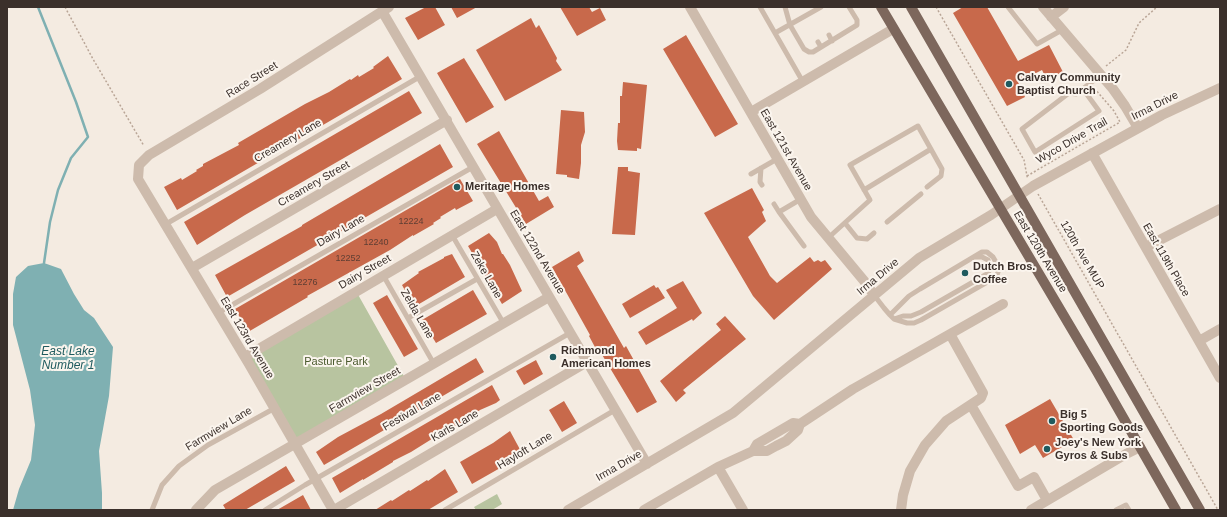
<!DOCTYPE html>
<html>
<head>
<meta charset="utf-8">
<style>
  body { margin:0 }
  #map { position:relative; width:1227px; height:517px; overflow:hidden; background:#f4ebe1; font-family:Helvetica,sans-serif }
  canvas { display:block }
  .frame { position:absolute; inset:0; border:8px solid #3b302b; pointer-events:none }
</style>
</head>
<body>
<div id="map">
<canvas width="1227" height="517"></canvas>
<div class="frame"></div>
</div>
<script>
const context = document.querySelector('canvas').getContext('2d');
context.lineJoin = 'round';
function fillPath(path, color) {
  context.fillStyle = color;
  context.fill(path, 'evenodd');
}
function poly(rows) {
  const path = new Path2D();
  for (const r of rows) {
    path.moveTo(r[0], r[1]);
    for (let i = 2; i < r.length; i += 2) path.lineTo(r[i], r[i + 1]);
  }
  return path;
}
function trace(path, color, width, dash) {
  context.strokeStyle = color;
  context.lineWidth = width;
  context.lineCap = dash ? 'butt' : 'round';
  context.setLineDash(dash || []);
  context.stroke(path);
}
function write(font, color, halo, rows, align = 'center') {
  context.font = font + ' Helvetica,sans-serif';
  context.lineWidth = 4;
  context.setLineDash([]);
  context.textBaseline = 'middle';
  context.strokeStyle = halo;
  context.fillStyle = color;
  for (const [text, x, y, turn = 0] of rows) {
    context.save();
    context.translate(x, y);
    context.rotate((+turn || 0) * Math.PI / 180);
    context.textAlign = isNaN(turn) ? turn : align;
    if (halo) context.strokeText(text, 0, 0);
    context.fillText(text, 0, 0);
    context.restore();
  }
}
const green = poly([
  [356,291,406,380,296,444,245,357],
  [497,494,502,504,492,510,476,510,474,507]
]);
const water = poly([
  [44,263,61,269,74,294,84,310,94,318,113,347,109,396,99,451,102,493,102,510,13,510,19,489,31,460,35,425,30,390,13,325,13,294,16,277,28,266]
]);
const stream = poly([
  [38,7,76,102,88,137,71,158,58,190,50,222,44,263]
]);
const building = poly([
  [426,7,435,7,445,25,418,40,405,18],
  [451,7,477,7,457,18],
  [560,7,589,7,592,12,600,8,606,20,577,36],
  [963,7,987,7,1018,61,1049,45,1063,72,1047,80,1042,70,1018,82,1025,97,1007,106,953,13],
  [531,18,536,28,539,25,557,58,556,61,562,70,505,101,476,50],
  [686,35,738,124,715,137,663,49],
  [388,56,402,79,177,210,164,187,181,178,182,180,197,171,196,170,203,166,203,164,239,145,238,143,305,104,329,92,350,79,351,80,358,75,359,77,374,68,373,67],
  [464,58,494,107,466,123,437,73],
  [623,82,647,85,641,149,637,148,637,151,618,150,617,141,618,123,620,123,620,96,622,96],
  [409,91,422,113,245,215,197,245,184,222],
  [561,110,584,112,585,132,581,145,581,163,579,179,567,177,567,175,556,174],
  [499,131,539,201,548,196,554,207,526,224,477,144],
  [440,144,453,167,227,297,215,275,302,226,302,225],
  [618,167,628,167,628,171,640,173,635,235,612,234],
  [460,179,473,201,456,210,455,208,440,217,441,218,433,223,434,224,413,236,413,235,390,250,307,296,308,297,248,332,235,309],
  [752,188,764,210,762,212,766,221,748,237,770,276,777,283,810,257,814,262,818,260,821,262,825,260,832,269,774,320,753,296,704,213],
  [489,233,497,242,502,254,503,254,510,265,522,291,502,304,468,246],
  [579,251,584,261,577,266,624,348,626,346,657,402,637,413,598,348,596,349,589,336,590,335,552,267],
  [452,254,465,277,414,307,402,285,419,273,418,272,444,258,444,257],
  [683,281,702,313,693,321,692,319,646,345,638,332,677,308,666,290],
  [654,285,656,288,658,287,665,298,630,318,622,304],
  [473,290,487,314,436,343,422,320],
  [387,295,418,349,404,357,373,303],
  [725,316,746,339,683,390,686,393,676,402,660,381,721,330,716,324],
  [476,358,484,372,324,465,316,452,319,450,338,437,381,414],
  [536,360,543,374,524,385,516,371],
  [492,385,500,400,496,403,480,410,462,422,463,422,434,436,435,437,411,452,393,461,393,462,363,480,363,479,340,493,332,478],
  [1050,399,1074,440,1043,458,1035,445,1020,454,1005,425],
  [564,401,577,423,562,432,549,410],
  [510,431,523,455,472,484,460,462,493,443],
  [286,466,295,481,245,510,226,510,223,505],
  [445,469,458,492,428,510,375,510,391,500,392,501,409,490,410,491,427,480,428,481],
  [303,495,311,510,277,510]
]);
const path = poly([
  [65,7,93,59,144,146],
  [936,7,1024,160,1027,176,1028,179],
  [1106,66,1126,50,1139,23,1157,7],
  [1027,176,1120,122,1114,111,1095,89],
  [1038,194,1218,510]
]);
const service = poly([
  [760,7,803,82],
  [785,7,790,25,804,49,809,52,813,52,857,25,857,20,849,7],
  [1008,7,1037,44,1062,30],
  [775,33,821,7],
  [829,35,832,41],
  [818,42,821,47],
  [1083,89,1099,111,1035,152,1022,129,1069,93,1076,94,1101,75],
  [761,168,760,182,762,185],
  [751,174,777,159],
  [864,190,931,149],
  [774,204,779,212,801,199],
  [779,212,804,246],
  [887,222,921,194],
  [845,223,857,238,867,239,874,233],
  [166,224,421,76],
  [452,235,504,324],
  [828,238,870,200,850,165,918,126,942,169,941,176,927,187],
  [383,275,434,364],
  [874,295,884,308,890,315,894,319,907,323,914,323,921,320,989,281,997,275,999,269,997,264,993,257,987,252,982,252,920,289,909,296,890,315],
  [218,313,473,167],
  [408,318,477,279],
  [894,319,903,316,911,316,921,312,987,274,991,268,988,260,982,257,974,257],
  [152,510,162,485,179,466,208,445,275,408],
  [265,510,305,485,570,333],
  [445,510,615,410],
  [1116,510,1126,505,1129,510]
]);
const minor = poly([
  [690,7,811,217,865,282,874,295],
  [1043,7,1113,89,1125,106,1138,128],
  [382,11,647,464],
  [1051,17,1064,7],
  [751,112,893,29],
  [1092,153,1220,378],
  [1146,247,1220,209],
  [192,268,447,120],
  [1199,341,1220,329],
  [245,357,497,209],
  [971,405,1018,486,1034,477,1047,500],
  [753,451,757,444,793,423,800,424,853,389,1003,304],
  [718,467,743,510],
  [196,510,215,490,549,297],
  [333,510,249,364,138,179,139,165,149,155,260,89,389,7],
  [334,510,587,362],
  [568,510,733,413,919,258,991,215,1033,186,1162,115,1220,88],
  [644,510,718,467,753,451,767,451,776,446,786,441,798,430,800,424],
  [901,510,903,495,910,471,925,445,946,421,981,398,983,393,950,334],
  [1031,510,1126,454,1140,447]
]);
const primary = poly([
  [881,7,1096,370,1176,510],
  [911,7,1200,510]
]);
const markers = [
  [1009,84,4,"#1f5a5e"],
  [457,187,4,"#1f5a5e"],
  [965,273,4,"#1f5a5e"],
  [553,357,4,"#1f5a5e"],
  [1052,421,4,"#1f5a5e"],
  [1047,449,4,"#1f5a5e"]
];
const numberNames = [
  ["12224",411,222],
  ["12240",376,243],
  ["12252",348,259],
  ["12276",305,283]
];
const poiNames = [
  ["Calvary Community",1017,78],
  ["Baptist Church",1017,91],
  ["Meritage Homes",465,187],
  ["Dutch Bros.",973,267],
  ["Coffee",973,280],
  ["Richmond",561,351],
  ["American Homes",561,364],
  ["Big 5",1060,415],
  ["Sporting Goods",1060,428],
  ["Joey's New York",1055,443],
  ["Gyros & Subs",1055,456]
];
const streetNames = [
  ["Race Street",252,80,-32],
  ["Irma Drive",1155,106,-27],
  ["Creamery Lane",288,141,-30],
  ["Wyco Drive Trail",1072,141,-30],
  ["East 121st Avenue",786,150,60],
  ["Creamery Street",314,184,-30],
  ["Dairy Lane",341,231,-30],
  ["East 122nd Avenue",537,252,59],
  ["East 120th Avenue",1040,252,59],
  ["120th Ave MUP",1082,255,60],
  ["East 119th Place",1166,260,60],
  ["Dairy Street",365,272,-30],
  ["Zeke Lane",486,275,60],
  ["Irma Drive",878,277,-40],
  ["Zelda Lane",417,314,60],
  ["East 123rd Avenue",247,338,59],
  ["Farmview Street",365,390,-30],
  ["Festival Lane",412,412,-30],
  ["Karls Lane",455,426,-30],
  ["Farmview Lane",219,429,-31],
  ["Hayloft Lane",525,451,-31],
  ["Irma Drive",619,466,-30]
];
const parkNames = [
  ["Pasture Park",336,362]
];
const waterNames = [
  ["East Lake",68,352],
  ["Number 1",68,366]
];
fillPath(green, '#b8c4a0');
fillPath(water, '#7fb0b2');
trace(stream, '#7fb0b2', 2.5);
fillPath(building, '#c8694b');
trace(path, '#b9a596', 1.5, [2, 2]);
trace(service, '#cdbbac', 5);
trace(minor, '#cdbbac', 10);
trace(primary, '#7d675c', 10);
for (const [x, y, r, color] of markers) {
  const dot = new Path2D();
  dot.arc(x, y, r, 0, 2 * Math.PI);
  context.fillStyle = color;
  context.fill(dot);
  trace(dot, '#fbf5ee', 1.5);
}
write('9px', '#5e3e33', null, numberNames);
write('bold 11px', '#3b302b', '#fbf5ee', poiNames, 'left');
write('11px', '#3b302b', '#fbf5ee', streetNames);
write('11px', '#4a5a2e', '#fbf5ee', parkNames);
write('italic 12px', '#1f5a5e', '#fbf5ee', waterNames);
</script>
</body>
</html>
